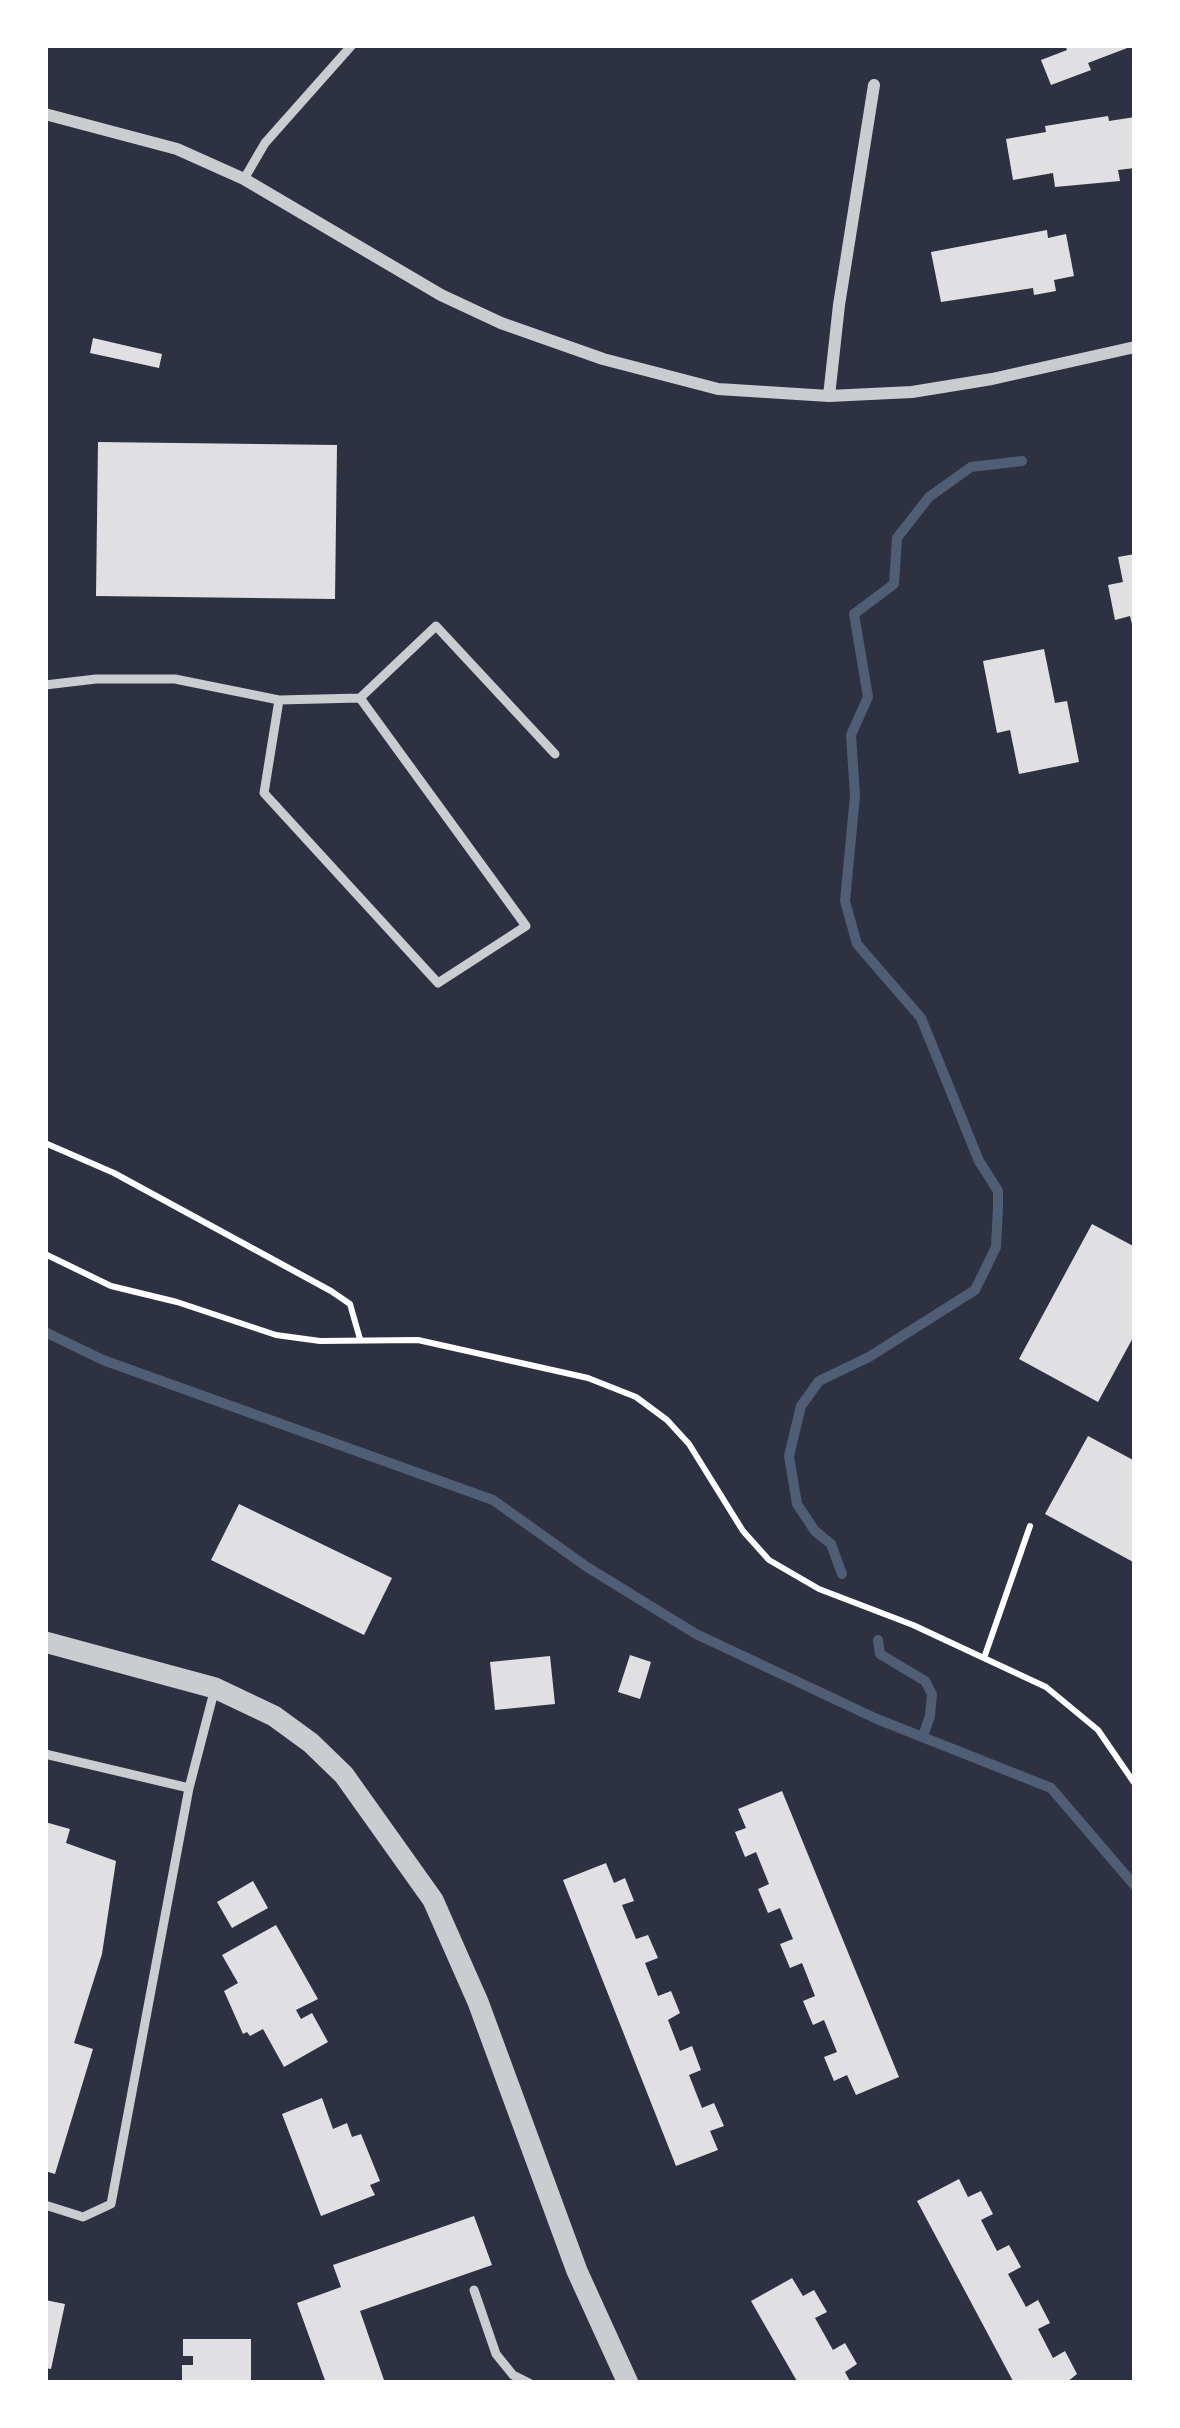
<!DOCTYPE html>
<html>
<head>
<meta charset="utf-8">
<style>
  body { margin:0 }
  #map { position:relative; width:1180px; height:2428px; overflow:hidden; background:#2d3142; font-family:"Work Sans",sans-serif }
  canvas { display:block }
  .frame { position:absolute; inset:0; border:48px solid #fff; pointer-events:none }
</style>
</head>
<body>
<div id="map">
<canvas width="1180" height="2428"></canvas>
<div class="frame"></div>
</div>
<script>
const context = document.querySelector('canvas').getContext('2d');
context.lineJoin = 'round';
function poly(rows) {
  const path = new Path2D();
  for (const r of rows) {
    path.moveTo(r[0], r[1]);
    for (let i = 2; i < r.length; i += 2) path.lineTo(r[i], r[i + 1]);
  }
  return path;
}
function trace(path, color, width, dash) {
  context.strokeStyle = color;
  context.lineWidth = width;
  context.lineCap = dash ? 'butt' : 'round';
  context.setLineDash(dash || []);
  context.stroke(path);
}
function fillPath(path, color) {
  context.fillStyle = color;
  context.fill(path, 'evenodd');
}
const stream = poly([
  [45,1332,103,1360,493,1500,587,1567,696,1634,877,1719,1051,1788,1135,1886],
  [842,1574,831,1544,815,1531,797,1504,789,1456,801,1406,819,1381,869,1357,975,1290,996,1247,998,1207,998,1191,979,1161,921,1018,857,944,845,901,855,796,851,735,868,697,854,614,894,584,897,538,929,497,971,467,1022,461],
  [878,1640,880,1654,925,1681,932,1694,930,1716,923,1736]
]);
const building = poly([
  [1065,45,1135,45,1088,63,1091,70,1051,85,1041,60,1067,50],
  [1108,116,1109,121,1135,117,1135,168,1118,170,1120,181,1055,187,1053,173,1013,180,1006,139,1046,132,1045,126],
  [1047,230,1048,238,1066,234,1074,276,1054,280,1056,291,1034,295,1033,288,941,302,931,252],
  [93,338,162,354,159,368,90,353],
  [98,442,337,445,335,599,96,596],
  [1135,554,1135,627,1133,628,1130,616,1115,620,1108,585,1123,582,1118,557],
  [1044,649,1055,703,1067,701,1079,762,1019,774,1010,730,997,733,983,661],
  [1092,1224,1135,1247,1135,1334,1098,1402,1019,1359],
  [1088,1436,1135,1461,1135,1563,1045,1514],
  [239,1504,392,1578,364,1635,211,1560],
  [630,1655,651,1662,640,1699,618,1692],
  [550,1656,555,1704,495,1710,490,1662],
  [782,1791,899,2077,856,2095,847,2075,834,2081,824,2057,837,2052,824,2020,813,2025,803,2001,815,1996,802,1963,790,1968,780,1944,793,1939,780,1908,768,1913,758,1889,769,1884,756,1852,745,1857,735,1832,746,1828,738,1809],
  [45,1822,70,1829,66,1843,116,1861,102,1954,74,2043,93,2049,55,2174,45,2171],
  [606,1863,614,1883,625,1878,634,1901,622,1905,636,1939,648,1935,658,1958,645,1963,658,1996,671,1991,680,2013,668,2020,680,2051,692,2046,701,2070,689,2075,702,2108,714,2103,724,2126,710,2131,718,2150,676,2166,563,1880],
  [253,1881,268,1908,232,1928,217,1902],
  [276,1925,318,1999,296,2010,301,2019,312,2013,328,2042,284,2067,263,2029,250,2036,247,2032,243,2034,224,1991,238,1983,222,1955],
  [322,2098,333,2129,347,2123,352,2137,361,2134,380,2181,370,2185,375,2195,321,2216,282,2114],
  [959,2179,968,2197,981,2191,993,2214,981,2220,997,2251,1009,2245,1021,2267,1008,2274,1026,2307,1038,2300,1050,2323,1038,2329,1053,2358,1065,2351,1077,2374,1066,2383,1014,2383,917,2201],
  [474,2216,492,2265,360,2311,384,2380,326,2383,297,2303,341,2287,333,2265],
  [792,2278,803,2296,814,2290,827,2312,815,2318,833,2350,845,2343,857,2364,845,2372,851,2383,798,2383,751,2301],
  [45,2300,65,2304,51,2369,45,2368],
  [183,2339,251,2339,251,2383,182,2383,182,2365,193,2365,193,2356,183,2356]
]);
const path = poly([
  [45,1143,114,1173,331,1291,350,1304,360,1339],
  [45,1254,111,1286,177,1302,276,1335,320,1341,418,1340,588,1378,636,1397,667,1420,689,1444,743,1531,769,1560,819,1589,913,1625,1046,1687,1098,1730,1135,1784],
  [984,1658,1030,1526]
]);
const service = poly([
  [244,179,265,143,352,45],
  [45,685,96,679,175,679,279,700,360,698],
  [279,700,264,793,438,983,526,926,360,698,436,626,555,754],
  [45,1754,189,1788],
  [45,2205,83,2217,111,2204,189,1788,215,1688],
  [474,2290,496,2354,513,2375,529,2383]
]);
const minor = poly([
  [45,114,177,149,244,179,441,295,501,323,603,359,718,389,829,396,912,392,992,379,1135,347],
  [829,396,839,305,874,85]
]);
const tertiary = poly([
  [45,1642,215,1688,274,1716,311,1743,344,1775,433,1900,478,2002,577,2271,628,2383]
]);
trace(stream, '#4f5d75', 10);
fillPath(building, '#e0e0e3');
trace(path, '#fff', 6);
trace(service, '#caccd0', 9);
trace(minor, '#caccd0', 12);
trace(tertiary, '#caccd0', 21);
</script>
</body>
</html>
